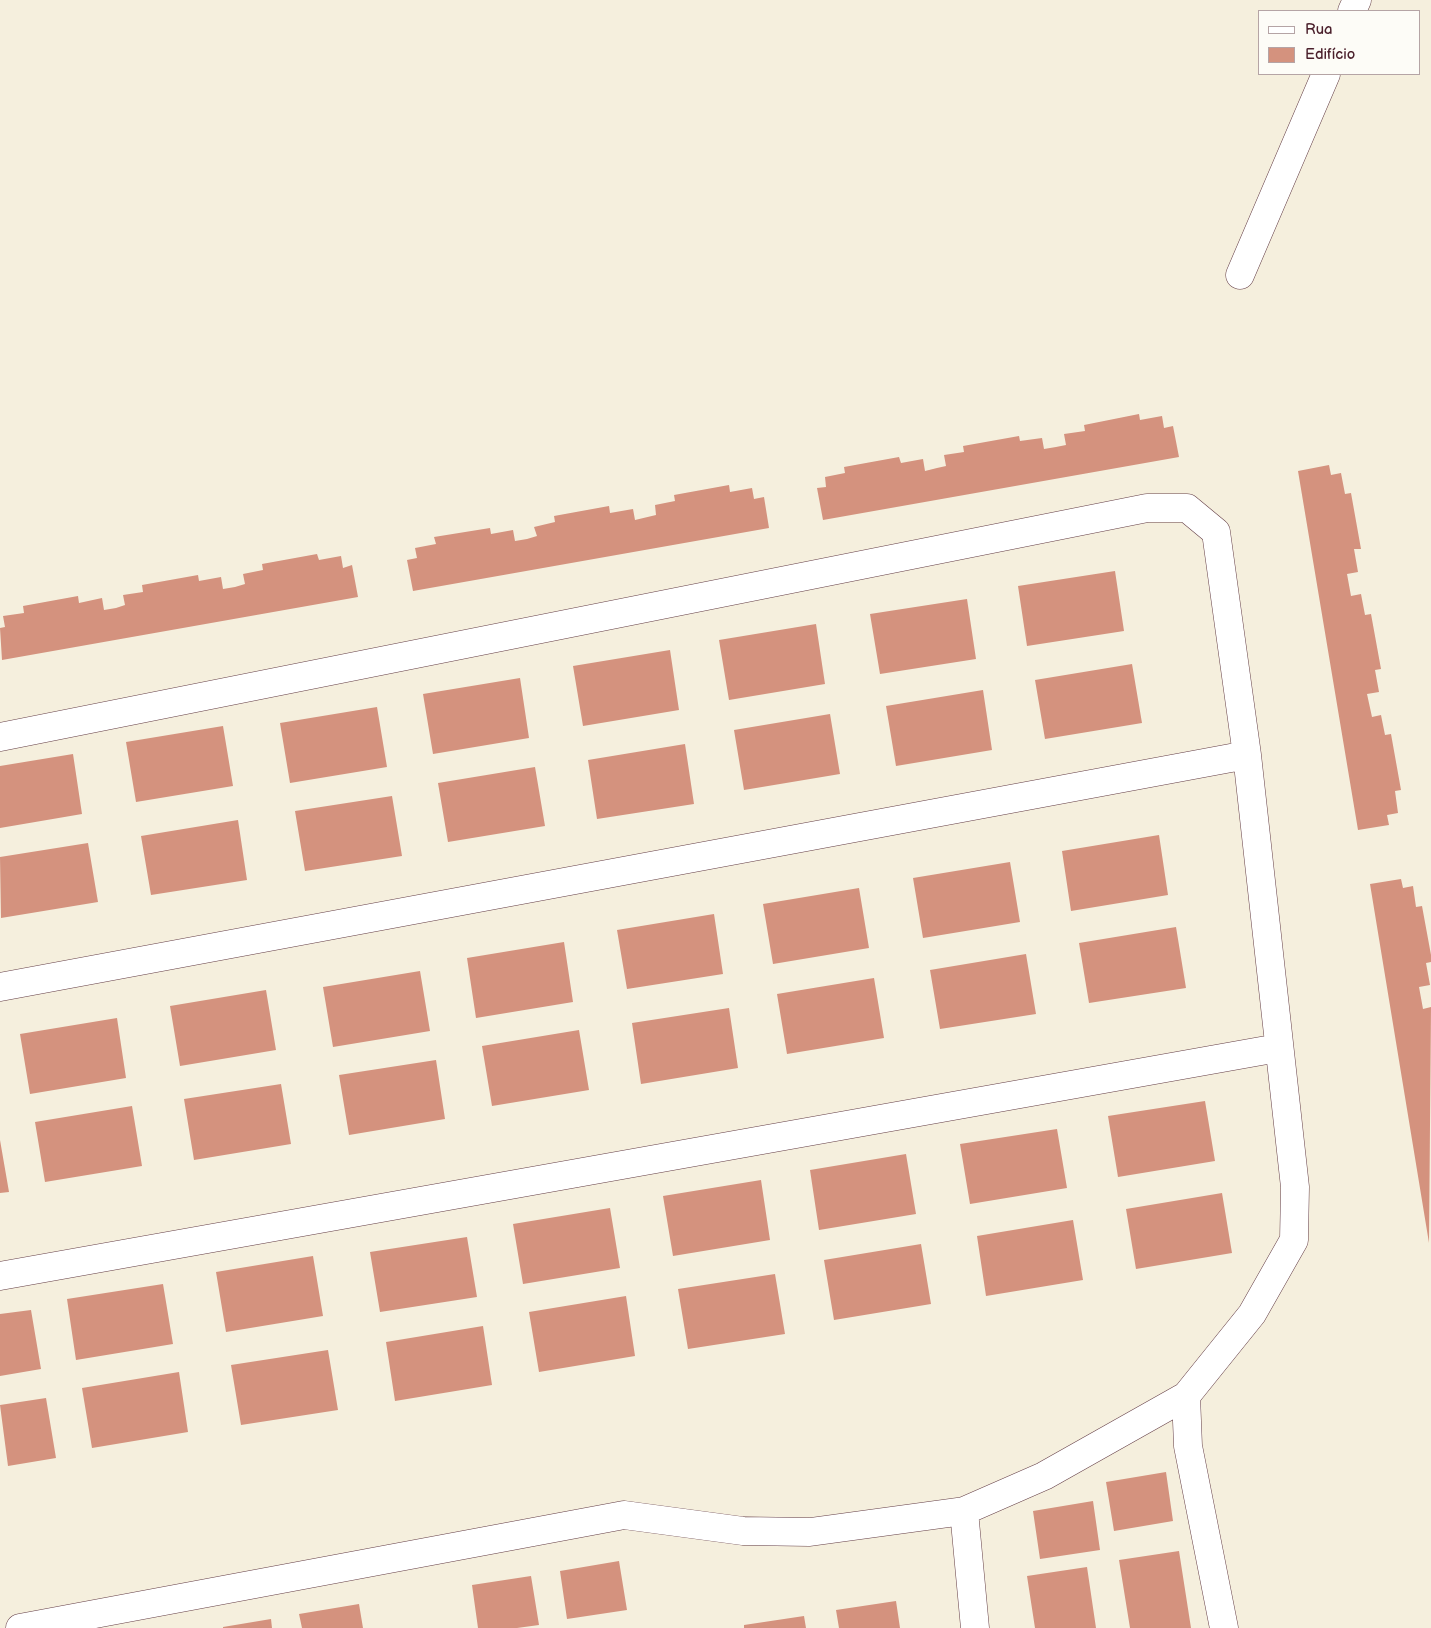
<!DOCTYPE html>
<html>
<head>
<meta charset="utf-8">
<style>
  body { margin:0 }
  #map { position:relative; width:1431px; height:1628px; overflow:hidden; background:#f5efdd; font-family:"Balsamiq Sans",sans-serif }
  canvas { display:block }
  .legend { position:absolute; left:1258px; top:10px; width:162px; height:65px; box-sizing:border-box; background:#fdfcf7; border:1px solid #b5a4a5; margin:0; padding:6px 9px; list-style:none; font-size:15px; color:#4a1f2b }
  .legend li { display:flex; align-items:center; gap:10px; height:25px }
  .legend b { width:25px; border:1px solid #b5a4a5 }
</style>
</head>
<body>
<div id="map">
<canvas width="1431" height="1628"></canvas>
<ul class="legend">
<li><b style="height:6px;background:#fff"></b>Rua</li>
<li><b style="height:14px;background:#d4927e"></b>Edifício</li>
</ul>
</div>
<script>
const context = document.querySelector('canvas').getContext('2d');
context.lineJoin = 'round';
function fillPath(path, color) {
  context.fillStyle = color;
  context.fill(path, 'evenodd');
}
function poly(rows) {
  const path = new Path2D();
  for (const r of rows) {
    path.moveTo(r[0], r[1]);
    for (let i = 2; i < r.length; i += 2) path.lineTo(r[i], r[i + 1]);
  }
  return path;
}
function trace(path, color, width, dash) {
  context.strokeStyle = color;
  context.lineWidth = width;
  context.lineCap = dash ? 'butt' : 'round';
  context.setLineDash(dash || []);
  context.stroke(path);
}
const building = poly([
  [1139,414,1140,420,1162,416,1164,428,1173,426,1179,457,823,520,817,488,826,487,825,477,845,473,844,467,899,457,901,463,923,459,925,471,937,468,946,466,944,455,964,452,963,446,1019,436,1020,441,1042,438,1044,449,1056,447,1066,445,1064,434,1085,431,1084,425],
  [1329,465,1331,475,1341,473,1345,494,1351,493,1361,549,1354,549,1358,572,1347,574,1351,596,1361,594,1365,615,1371,614,1381,669,1375,670,1379,692,1367,694,1372,717,1381,715,1385,735,1391,734,1401,790,1395,791,1398,813,1387,815,1389,825,1358,830,1298,471],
  [729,485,730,492,752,488,754,499,764,497,769,528,413,591,407,560,417,558,415,548,436,544,434,537,490,528,491,534,513,530,515,541,527,539,537,536,534,527,555,522,554,516,609,506,610,513,633,509,635,520,656,515,655,505,675,501,674,495],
  [317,554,319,560,341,556,343,568,352,565,358,597,2,660,0,628,5,627,3,616,24,613,23,606,78,596,79,603,102,598,104,610,116,608,125,605,123,595,143,592,142,585,198,575,199,581,221,577,223,589,235,587,245,584,243,574,263,570,262,564],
  [1115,571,1124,631,1027,646,1018,586],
  [967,599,976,659,880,674,870,614],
  [816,624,825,684,729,700,719,640],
  [670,650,679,710,583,726,573,666],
  [1132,664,1142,723,1045,739,1035,680],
  [520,678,529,738,433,754,423,694],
  [983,690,992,750,896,766,886,706],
  [377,707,387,767,290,783,280,723],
  [830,714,840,774,744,790,734,730],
  [223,726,233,786,136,802,126,742],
  [685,744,694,804,597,819,588,760],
  [73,754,82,814,0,828,0,766],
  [535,767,545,826,448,842,438,783],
  [392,796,402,856,305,871,295,811],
  [238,820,247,880,151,895,141,836],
  [1159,835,1168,895,1071,911,1062,851],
  [88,843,98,902,1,918,0,857],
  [1010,862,1020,922,923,938,913,878],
  [1401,879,1403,888,1413,886,1416,907,1422,906,1431,955,1431,962,1426,963,1430,985,1419,987,1423,1009,1431,1007,1429,1243,1370,884],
  [859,888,869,948,773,964,763,904],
  [714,914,723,974,627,989,617,930],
  [1176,927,1186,988,1089,1003,1079,943],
  [564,942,573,1002,476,1018,467,958],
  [1026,954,1036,1014,940,1029,930,970],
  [420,971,430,1031,333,1047,323,987],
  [874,978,884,1038,787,1054,777,994],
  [266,990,276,1050,180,1066,170,1006],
  [729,1008,738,1068,641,1084,632,1023],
  [117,1018,126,1078,30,1094,20,1034],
  [579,1030,589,1090,492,1106,482,1046],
  [436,1060,445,1119,349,1135,339,1075],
  [281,1084,291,1144,194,1160,184,1099],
  [1205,1101,1215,1161,1118,1177,1108,1116],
  [132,1106,142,1166,45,1182,35,1122],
  [1057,1129,1067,1188,970,1204,960,1144],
  [0,1140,9,1192,0,1193],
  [906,1154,916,1214,819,1230,810,1170],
  [761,1180,770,1240,673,1256,663,1196],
  [1222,1193,1232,1253,1136,1269,1126,1209],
  [610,1208,620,1268,523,1284,513,1224],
  [1073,1220,1083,1280,986,1296,977,1236],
  [467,1237,477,1297,380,1312,370,1252],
  [921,1244,931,1304,834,1320,824,1260],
  [313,1256,323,1316,226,1332,216,1272],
  [775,1274,785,1334,688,1349,678,1289],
  [163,1284,173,1344,76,1360,67,1299],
  [626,1296,635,1356,539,1372,529,1312],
  [31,1310,41,1369,0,1376,0,1314],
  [483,1326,492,1385,395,1401,386,1342],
  [328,1350,338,1410,241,1425,231,1365],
  [179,1372,188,1432,92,1448,82,1388],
  [46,1398,56,1458,8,1466,0,1405],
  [1166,1472,1173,1521,1114,1531,1106,1482],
  [1093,1501,1100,1550,1040,1559,1033,1511],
  [1179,1551,1191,1628,1130,1628,1119,1560],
  [619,1561,627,1610,567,1619,560,1571],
  [1087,1567,1096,1628,1035,1628,1027,1576],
  [531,1576,539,1625,517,1628,478,1628,472,1585],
  [896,1601,900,1628,839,1628,836,1610],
  [359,1604,363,1628,302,1628,299,1614],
  [804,1616,806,1628,744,1628,744,1625],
  [271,1619,272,1628,223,1628,223,1627]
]);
const minor = poly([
  [1352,11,1357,0],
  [1240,275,1326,74],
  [0,737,1147,508,1187,508,1216,532,1247,755,1295,1187,1294,1240,1252,1314,1186,1396,1044,1476,964,1511,810,1532,743,1531,624,1515,20,1628],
  [0,987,1247,755],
  [0,1276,1278,1048],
  [1186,1396,1188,1446,1224,1628],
  [964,1511,975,1628]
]);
fillPath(building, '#d4927e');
trace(minor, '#643e46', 29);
trace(minor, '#fff', 28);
</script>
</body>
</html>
